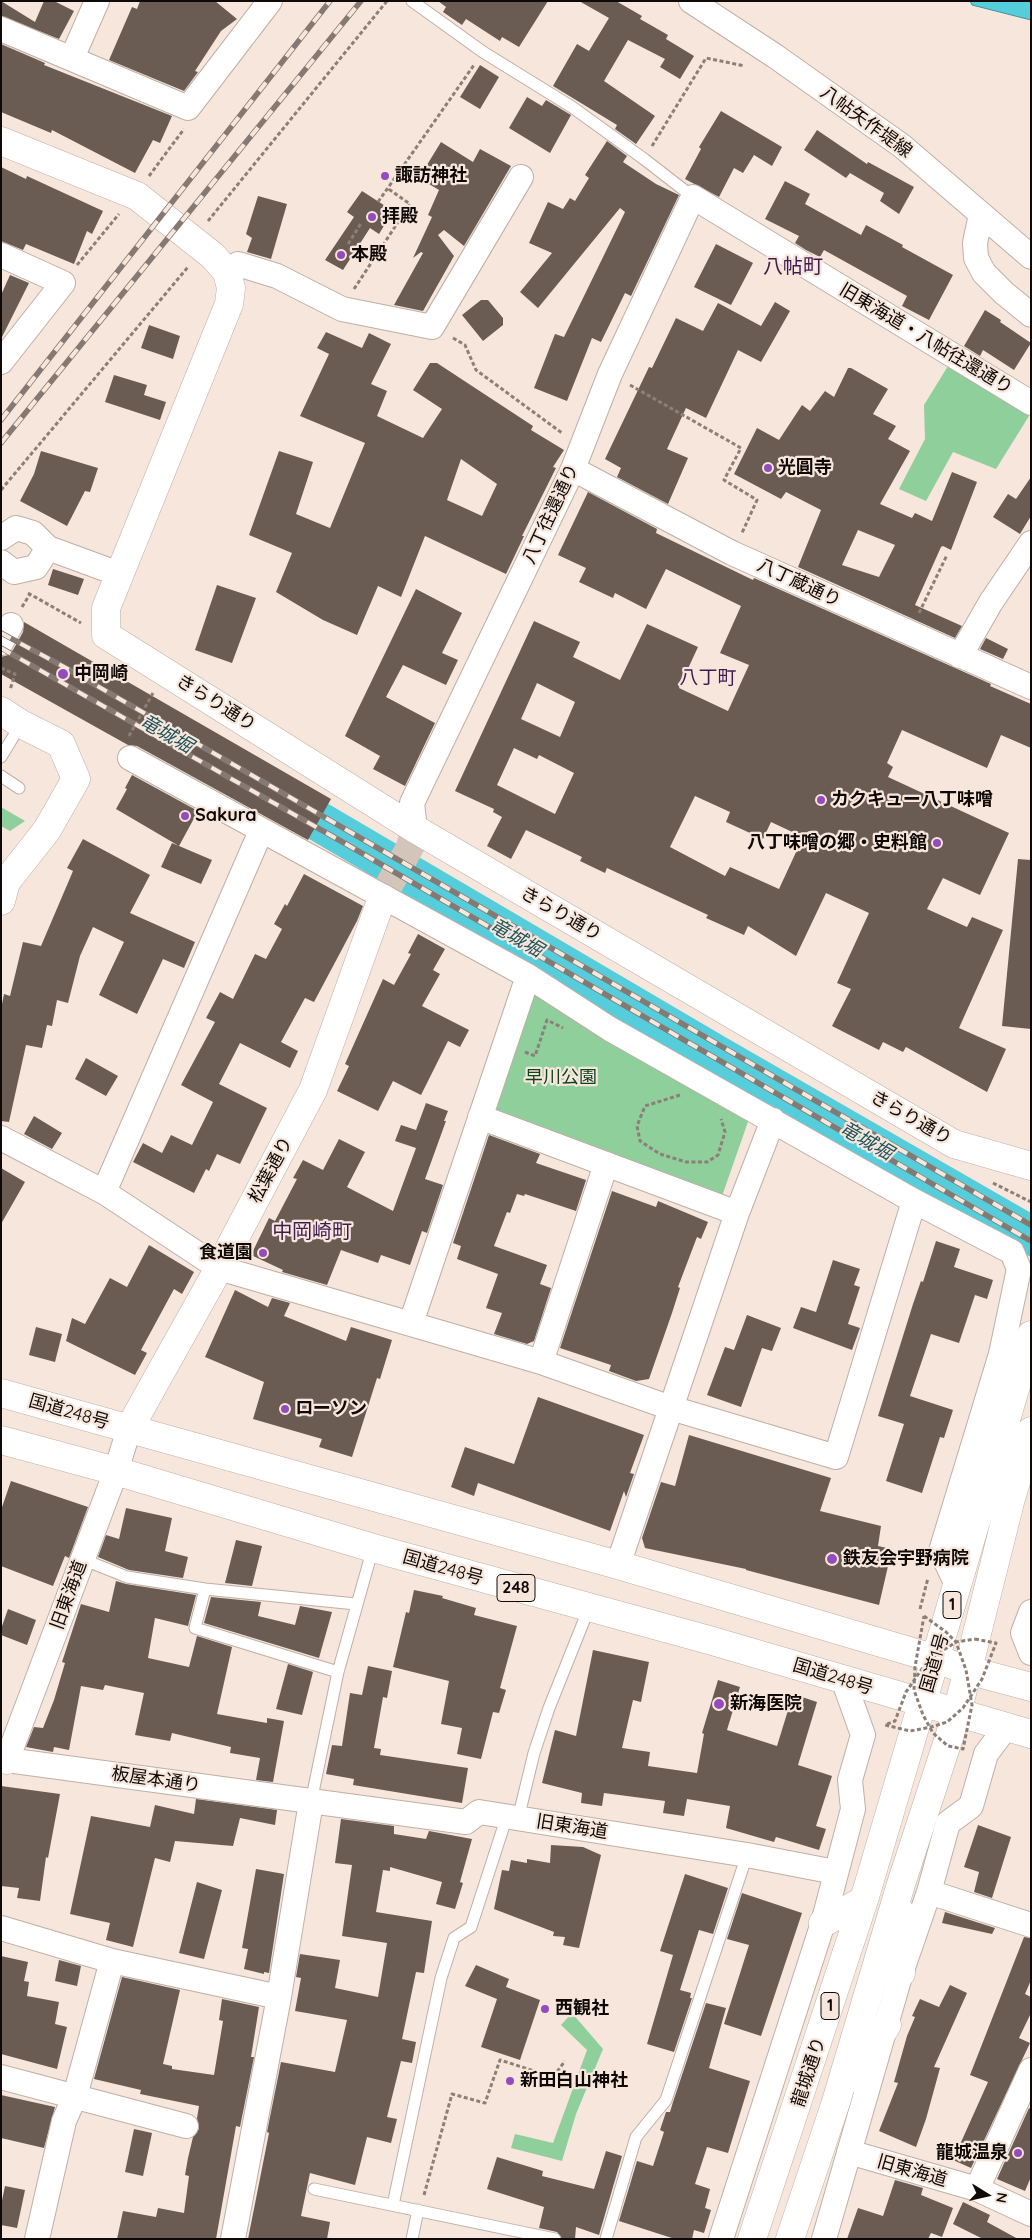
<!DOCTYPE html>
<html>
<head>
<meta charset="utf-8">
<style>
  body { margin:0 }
  #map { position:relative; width:1032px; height:2240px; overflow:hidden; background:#f7e6db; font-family:Quicksand,sans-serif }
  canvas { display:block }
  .frame { position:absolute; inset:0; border:2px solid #0f0a07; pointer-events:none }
  .north { position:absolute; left:962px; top:2170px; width:50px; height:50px; -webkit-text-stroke:4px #f7e6db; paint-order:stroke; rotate:100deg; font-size:14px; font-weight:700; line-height:20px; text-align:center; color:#0f0a07 }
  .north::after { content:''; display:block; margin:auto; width:18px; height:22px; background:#0f0a07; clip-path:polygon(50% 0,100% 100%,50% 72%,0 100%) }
</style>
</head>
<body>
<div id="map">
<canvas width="1032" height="2240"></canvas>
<div class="frame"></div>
<div class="north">N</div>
</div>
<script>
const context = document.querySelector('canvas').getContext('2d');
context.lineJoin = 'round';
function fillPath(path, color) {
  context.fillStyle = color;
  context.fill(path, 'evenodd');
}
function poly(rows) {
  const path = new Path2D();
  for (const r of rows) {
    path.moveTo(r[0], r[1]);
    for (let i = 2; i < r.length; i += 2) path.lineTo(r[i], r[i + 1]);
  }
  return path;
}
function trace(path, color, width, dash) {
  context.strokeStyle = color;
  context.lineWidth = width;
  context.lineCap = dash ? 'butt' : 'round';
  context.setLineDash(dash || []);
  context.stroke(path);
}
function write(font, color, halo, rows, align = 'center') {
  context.font = font + ' Quicksand,"Noto Sans JP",sans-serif';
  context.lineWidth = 4.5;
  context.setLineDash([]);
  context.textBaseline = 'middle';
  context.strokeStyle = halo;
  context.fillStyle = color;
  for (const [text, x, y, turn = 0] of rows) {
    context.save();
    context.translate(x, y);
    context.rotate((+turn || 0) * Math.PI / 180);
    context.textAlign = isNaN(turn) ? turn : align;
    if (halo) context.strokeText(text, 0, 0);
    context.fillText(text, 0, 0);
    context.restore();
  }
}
const green = poly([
  [948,366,1029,416,996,469,953,452,926,501,899,489,925,439,924,405],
  [1,807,25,821,10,831,1,826],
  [527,991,750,1116,721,1199,486,1113],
  [572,2013,603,2049,576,2114,562,2161,511,2148,515,2134,553,2143,587,2050,561,2025]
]);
const water = poly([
  [970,1,1031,1,1031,20,972,5,970,1]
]);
const river = poly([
  [272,794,718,1056,1031,1236]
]);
const building = poly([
  [1,1,35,22,44,1,54,1,74,11,59,39,1,16],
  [140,1,215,1,237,19,221,31,195,71,198,72,184,91,109,60,132,7,137,9],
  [438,1,548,1,519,47,502,37,500,41,466,19,462,25,443,12,446,7],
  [579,1,616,1,642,16,640,19,668,35,666,39,694,56,680,79,660,67,665,59,628,40,604,81,655,116,636,144,615,129,617,125,553,86,577,44,589,51,609,18],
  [1,44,45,63,44,65,172,116,160,143,153,140,135,173,52,130,51,133,1,112],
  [480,65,499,77,480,109,460,97],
  [527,97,542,106,546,100,571,115,550,153,509,128],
  [721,111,782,147,772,166,754,155,743,173,734,168,719,197,685,179,701,149,699,147],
  [817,130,867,164,868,162,914,187,899,214,880,201,884,193,850,173,846,178,804,150],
  [607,141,627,156,623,162,656,184,679,195,631,296,625,293,601,342,592,338,567,401,534,388,555,334,564,337,625,212,620,208,538,308,520,292,552,253,529,243,548,202,563,209,570,198,575,201,589,178,585,175],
  [441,142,473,162,480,149,511,166,464,246,444,230,438,235,454,256,423,311,394,305,423,253,421,252,413,258,432,217,428,215,439,190,419,178],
  [1,167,26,179,27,176,103,211,92,234,87,231,74,264,26,244,23,250,1,241],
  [785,181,810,194,805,204,861,235,866,225,903,245,902,247,953,275,929,320,902,306,907,296,824,250,820,257,806,250,795,243,799,236,765,219],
  [362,191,393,211,379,234,370,228,343,270,325,260,354,217,347,212],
  [258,196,287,204,271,259,247,252,252,238,246,234],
  [716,244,753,263,731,305,694,287],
  [10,275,29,283,1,339,1,295],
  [481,300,488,300,503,318,503,325,483,341,462,315],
  [775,302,790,311,761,362,738,350,706,418,686,408,667,449,688,458,668,504,617,477,621,468,605,459,649,367,652,368,676,318,703,331,718,303,761,326],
  [985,310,1001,320,1000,322,1031,343,1014,370,983,350,980,356,964,346],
  [149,325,180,336,173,359,141,348],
  [326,332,362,348,369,333,391,344,371,384,387,391,377,416,423,438,442,409,413,390,430,363,437,363,533,426,531,430,564,450,553,467,556,468,522,536,524,536,506,574,425,536,401,597,378,586,357,635,323,620,276,592,292,553,249,535,279,451,313,462,296,514,330,528,365,443,300,416,329,354,317,348],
  [461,459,497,484,482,516,447,500],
  [848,368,851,368,888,389,873,414,896,426,888,439,910,451,880,504,912,518,915,513,932,521,952,472,977,482,951,550,943,546,941,547,915,605,962,626,955,638,798,567,821,510,786,492,781,499,734,474,757,428,779,440,802,405,810,411,825,391,834,397],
  [858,530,895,545,879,577,842,565],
  [114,375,147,385,144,395,166,402,160,420,105,402],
  [41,451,98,468,90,492,85,491,67,526,20,501,34,474],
  [1031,477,1031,516,1020,534,993,517,1008,494,1016,499],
  [588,492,657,529,656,533,753,580,754,578,991,684,990,686,1031,704,1031,748,1001,735,987,768,902,730,887,763,893,767,888,777,1009,833,980,895,943,878,927,909,967,927,972,917,1003,930,959,1028,1006,1049,987,1092,906,1047,903,1052,883,1042,879,1050,832,1026,851,989,837,983,869,913,826,893,796,956,748,926,744,935,706,918,708,915,607,868,605,873,580,861,582,857,526,830,511,859,487,846,502,817,493,812,494,809,455,791,534,621,580,642,573,657,620,680,647,624,698,647,679,688,728,711,749,665,720,653,741,606,666,569,646,609,615,593,613,598,579,582,586,568,558,555],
  [537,683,575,702,560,737,521,719],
  [514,748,537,759,539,755,574,773,555,814,497,785],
  [695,796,730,812,726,822,763,839,771,822,803,837,779,889,730,867,725,876,670,847],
  [53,569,84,579,78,595,48,585],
  [217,585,256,598,232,663,195,650],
  [416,589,462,613,442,653,458,660,446,685,403,665,386,697,435,723,405,786,373,769,380,756,345,736],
  [24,622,331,799,308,840,137,746,128,745,1,674,1,657,8,655,13,650,23,632],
  [986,638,1008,649,1003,659,980,649],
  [132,775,198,811,179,846,116,809,127,789,125,788],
  [83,839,150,875,130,913,195,942,184,968,163,959,137,1014,99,995,124,942,93,927,80,956,68,1003,57,1000,52,1026,47,1025,42,1048,26,1045,9,1122,1,1121,1,1009,4,994,10,996,23,942,41,946,73,871,67,868],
  [172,843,212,860,201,884,161,867],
  [1018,859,1031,860,1031,1029,1002,1026],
  [304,874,363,906,357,921,314,1002,305,998,281,1042,298,1051,290,1068,240,1043,219,1084,267,1108,240,1164,217,1154,209,1171,206,1169,194,1193,133,1162,143,1143,162,1153,171,1135,192,1145,213,1102,181,1085,215,1022,206,1018,220,992,233,999,255,954,266,959,282,929,274,924,285,904,287,906],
  [418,934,445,949,433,970,440,974,422,1006,469,1030,460,1047,448,1041,421,1095,393,1081,378,1111,337,1091,349,1066,345,1064,383,979,394,985,411,954,408,953],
  [86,1058,118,1076,106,1096,75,1079],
  [426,1103,448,1111,444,1121,446,1121,425,1179,443,1185,427,1233,422,1231,410,1265,381,1255,378,1263,341,1250,327,1285,282,1272,283,1270,251,1255,269,1218,275,1221,297,1179,293,1178,303,1160,323,1170,339,1139,365,1152,347,1187,393,1211,416,1148,395,1141,401,1125,416,1130],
  [34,1116,62,1133,52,1149,24,1134],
  [489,1135,540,1154,536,1163,586,1180,576,1211,525,1194,524,1196,517,1194,510,1213,507,1212,494,1246,547,1265,540,1284,551,1288,534,1341,527,1344,494,1334,502,1313,486,1308,498,1274,457,1259,461,1246,453,1243],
  [1,1168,25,1182,1,1224],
  [612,1191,656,1207,658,1201,708,1222,701,1239,697,1237,678,1287,680,1288,672,1313,649,1379,636,1381,609,1371,611,1365,560,1348],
  [936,1241,960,1249,954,1267,993,1280,987,1299,975,1295,959,1343,931,1334,910,1396,953,1410,944,1438,940,1437,922,1493,886,1481,904,1424,878,1416,913,1304,921,1281,923,1282],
  [149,1245,194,1272,182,1294,174,1289,141,1350,147,1353,135,1375,66,1341,72,1318,85,1324,110,1278,127,1287],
  [833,1260,860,1269,854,1285,860,1287,848,1324,860,1328,852,1350,793,1328,801,1307,816,1312],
  [235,1290,268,1307,272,1298,290,1303,284,1316,346,1341,351,1327,392,1340,380,1379,377,1378,352,1457,319,1447,322,1439,253,1419,264,1382,205,1357],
  [747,1315,781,1328,772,1351,762,1348,741,1407,707,1395,725,1347,734,1350],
  [36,1327,62,1334,55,1362,29,1355],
  [538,1397,644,1435,630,1473,634,1474,626,1497,624,1491,610,1531,478,1483,474,1496,451,1487,465,1447,514,1464],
  [689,1435,831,1478,820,1511,881,1526,878,1546,892,1549,879,1605,746,1570,746,1569,645,1548,642,1538,661,1482,675,1486],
  [11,1481,88,1507,69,1558,65,1556,53,1586,1,1566,1,1510],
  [126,1508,172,1518,165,1551,188,1557,183,1578,129,1570,98,1557,106,1535,119,1539],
  [236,1540,262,1546,252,1586,225,1583],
  [116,1581,126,1584,196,1595,188,1626,155,1618,148,1658,189,1667,197,1636,232,1647,217,1714,267,1723,267,1718,284,1721,273,1782,256,1780,260,1758,230,1753,231,1747,172,1733,170,1741,135,1735,144,1693,105,1685,103,1690,81,1686,69,1750,54,1747,53,1752,26,1747,34,1727,43,1728,54,1700,65,1663,62,1662,81,1604,109,1612],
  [414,1590,443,1596,442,1598,476,1608,474,1615,517,1626,500,1688,506,1690,499,1713,493,1712,481,1759,457,1754,462,1728,441,1724,449,1681,393,1667,406,1612,409,1613],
  [211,1597,261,1602,258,1616,295,1625,300,1606,332,1612,319,1658,204,1623],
  [8,1609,36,1620,27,1645,1,1635,1,1629],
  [593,1650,649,1662,641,1702,633,1700,622,1748,650,1752,648,1766,697,1773,704,1734,702,1733,718,1680,740,1687,727,1730,777,1746,793,1694,817,1702,798,1765,832,1776,816,1826,826,1829,819,1850,776,1837,774,1842,726,1828,730,1806,687,1799,684,1816,663,1813,665,1801,604,1793,602,1806,581,1803,582,1793,542,1783,555,1730,576,1736],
  [288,1664,313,1672,302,1715,276,1709],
  [368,1666,392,1671,387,1698,383,1697,374,1748,381,1749,380,1755,468,1768,462,1803,353,1785,354,1779,326,1774,332,1745,342,1746,350,1693,362,1695],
  [1,1786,60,1794,48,1858,46,1857,40,1901,17,1898,19,1888,1,1886],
  [196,1799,277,1810,275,1825,240,1818,233,1846,175,1841,170,1862,155,1858,133,1947,106,1940,110,1923,70,1914,91,1816,150,1827,155,1805,194,1814],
  [341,1819,394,1826,394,1834,426,1839,429,1831,472,1839,460,1882,463,1883,455,1909,436,1904,442,1882,390,1867,390,1871,383,1870,376,1912,432,1921,424,1973,416,1972,402,2039,416,2042,412,2063,401,2061,387,2117,397,2119,391,2143,367,2137,355,2185,310,2173,301,2216,330,2222,327,2239,248,2239,269,2133,267,2132,281,2062,335,2072,347,2020,295,2011,301,1978,296,1977,300,1954,340,1960,335,1988,378,1997,387,1943,342,1936,352,1865,335,1863],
  [978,1825,1011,1837,992,1898,974,1892,979,1872,964,1867],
  [551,1845,583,1847,601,1855,579,1948,563,1945,565,1937,553,1936,554,1932,494,1909,502,1870,509,1871,511,1860,527,1863,527,1859,550,1863],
  [256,1869,284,1874,269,1973,264,1972,264,1974,244,1969,248,1949,242,1948],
  [685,1874,728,1888,713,1934,699,1930,680,1990,691,1993,690,1998,692,1998,674,2052,647,2044,673,1955,660,1951],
  [197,1882,222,1890,204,1959,179,1953],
  [742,1893,802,1913,761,2036,724,2024,749,1945,727,1939],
  [945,1912,995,1928,992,1934,942,1923],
  [1024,1937,1031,1938,1031,1980,1025,1994,1031,1997,1031,2013,1019,2038,1030,2043,971,2168,953,2160,988,2082,970,2075],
  [1,1956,28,1962,24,1981,29,1982,27,1996,59,2002,55,2024,67,2027,57,2069,1,2054],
  [59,1960,81,1966,77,1986,55,1981],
  [476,1965,509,1979,506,1987,540,2000,520,2060,481,2047,497,1999,465,1986],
  [122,1977,180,1990,163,2064,172,2066,172,2069,214,2075,223,2021,219,2020,222,1999,259,2007,251,2057,254,2057,240,2127,236,2126,216,2239,117,2239,123,2211,156,2217,158,2208,184,2213,189,2176,185,2175,188,2158,193,2137,199,2129,197,2118,199,2106,140,2094,141,2090,94,2079],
  [950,1985,967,1993,934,2067,940,2068,926,2119,916,2147,879,2131,898,2083,894,2082,907,2036,915,2017,912,2016,920,1999,939,2007],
  [706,2003,726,2008,709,2068,750,2081,728,2153,707,2147,695,2184,710,2189,705,2208,711,2210,704,2233,694,2230,692,2239,675,2239,619,2221,637,2161,653,2166,664,2132,660,2130,666,2112,670,2112,673,2102],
  [1,2095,55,2107,44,2148,1,2138],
  [1029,2108,1031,2109,1031,2177,1025,2191,997,2179],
  [134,2129,152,2133,143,2176,125,2172],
  [606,2151,622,2156,599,2235,576,2227,575,2239,562,2239,557,2232,539,2228,544,2207,487,2189,497,2157,543,2171,542,2176,594,2189],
  [895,2180,923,2188,921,2195,953,2208,942,2237,931,2233,928,2239,847,2239,858,2208,883,2216],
  [5,2186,25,2190,17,2228,1,2225,1,2205],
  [963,2202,990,2215,987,2222,1018,2239,983,2239,953,2224]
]);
const secondaryTunnel = poly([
  [382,898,410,847,415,829]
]);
const path = poly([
  [652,146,706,58,745,66],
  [149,176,184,129],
  [378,202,474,65],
  [208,221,387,1],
  [348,244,362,222],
  [77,265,119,214],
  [354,289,410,204,387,188],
  [453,338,465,345,476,370,562,433],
  [630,385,741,448,724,480,757,500,742,533],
  [1,490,188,267],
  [28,593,81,623],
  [22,607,30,594],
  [919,613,947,555],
  [1,668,15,674,10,690],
  [129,736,153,693],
  [525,1052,535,1056,547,1020,563,1028],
  [680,1095,645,1106,637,1126,640,1141,660,1154,686,1162,707,1162,718,1155,725,1132,721,1119],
  [993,1183,1031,1202],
  [920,1609,928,1578],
  [424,2195,452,2094,485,2103,500,2060,553,2077,565,2061]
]);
const lane = poly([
  [412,1,483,52,572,107,644,159,693,197],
  [1,757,21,724],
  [1,776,19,788],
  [82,1559,127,1577,205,1589,356,1604],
  [205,1589,195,1628,338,1672],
  [311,1802,338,1672,373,1548],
  [518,1819,534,1753,549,1708,589,1608],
  [314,2189,555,2239],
  [393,2205,441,1978,454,1938,471,1927,507,1816],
  [412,2239,418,2210],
  [606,2239,636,2137,666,2100,747,1855]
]);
const street = poly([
  [691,1,775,56,902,146,1031,257],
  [1,29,188,108,270,1],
  [72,58,97,1],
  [981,214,975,243,976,258,984,273,1004,293,1031,315],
  [1,255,63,283,1,362],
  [227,272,238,264,277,276,342,309,432,327,521,177],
  [573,469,732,553,1031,687],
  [1,538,16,528,33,533,48,548,119,574],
  [1,562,14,572,36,567,48,548],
  [1,643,11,625],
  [960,656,991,602,1031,543],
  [130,758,528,976,610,1029,914,1201,1012,1252,1019,1269,1001,1354,941,1551,957,1585],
  [415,829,412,803,573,469,610,374,693,197,1031,403],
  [480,1117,737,1213],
  [1,1138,104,1192,219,1268,541,1362,671,1408,836,1457,914,1201],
  [104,1192,261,831],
  [411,1323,528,976],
  [541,1362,606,1164],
  [129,1429,116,1471,7,1760,466,1822,479,1812,747,1855,835,1872],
  [618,1565,737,1213,773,1120],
  [1031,1612,1023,1633,1031,1653],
  [929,1892,1031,1925],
  [1,1928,112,1961,279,1997],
  [1,2077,186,2126],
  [849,2152,977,2189,1031,2214],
  [977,2189,1031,2070],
  [37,2239,64,2121,75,2096,112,1961],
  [233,2239,279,1997,311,1802],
  [721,2239,823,1923,853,1809,850,1780,863,1735,843,1679],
  [824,2239,901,1973,929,1892,948,1823,971,1806,986,1754,1007,1726]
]);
const secondary = poly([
  [1,141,137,196,213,256,227,272,231,288,229,304,106,608,106,635,415,829,954,1144,1031,1166],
  [1,711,21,724,61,744,76,779,47,830,6,882,1,901],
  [129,1429,219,1268,313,1090,382,898],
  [1,1759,7,1760]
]);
const highway = poly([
  [1,1393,618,1565,936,1659,967,1670,1031,1687],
  [1,1440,116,1471,373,1548,709,1640,1031,1734],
  [901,1913,901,1973],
  [823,1923,864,1900],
  [852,2078,887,2025],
  [752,2239,864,1900,1031,1335],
  [790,2239,835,2105,901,1884,957,1713,1010,1502,1031,1431]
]);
const rail = poly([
  [1,420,330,1],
  [1,443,361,1],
  [1,633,66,668,1031,1225],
  [1,648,346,844,1031,1241]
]);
const pathBridge = poly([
  [924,1616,946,1632,956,1642,966,1670,972,1705,963,1749,948,1746,933,1733,923,1715,914,1690,915,1667,924,1616],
  [975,1639,996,1643,982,1679,963,1708,947,1722,931,1727,910,1731,885,1725,895,1721,906,1692,928,1660,956,1642,975,1639]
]);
const markers = [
  [385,176,5,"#954bbd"],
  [372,217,5,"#954bbd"],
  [341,255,5,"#954bbd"],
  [768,468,5,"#954bbd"],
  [63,674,6,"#954bbd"],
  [821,800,5,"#954bbd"],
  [185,816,5,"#954bbd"],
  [937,843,5,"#954bbd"],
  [263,1253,5,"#954bbd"],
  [285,1409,5,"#954bbd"],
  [832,1559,6,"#954bbd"],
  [719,1704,6,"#954bbd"],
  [545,2009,5,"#954bbd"],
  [510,2081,5,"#954bbd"],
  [1018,2153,5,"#954bbd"]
];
const shields = [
  [516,1588,38],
  [952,1605,18],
  [830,2006,18]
];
const shieldNames = [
  ["248",516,1588],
  ["1",952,1605],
  ["1",830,2006]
];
const streetNames = [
  ["八帖矢作堤線",866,122,36],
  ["旧東海道・八帖往還通り",926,339,31],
  ["八丁往還通り",551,514,-65],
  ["八丁蔵通り",799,583,25],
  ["きらり通り",216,703,32],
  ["きらり通り",561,914,30],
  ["きらり通り",911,1118,30],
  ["松葉通り",271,1170,-62],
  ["国道248号",69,1412,16],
  ["国道248号",443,1568,16],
  ["旧東海道",69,1595,-70],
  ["国道1号",935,1663,-74],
  ["国道248号",833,1677,17],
  ["板屋本通り",156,1780,8],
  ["旧東海道",572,1827,9],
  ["龍城通り",809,2072,-72],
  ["旧東海道",912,2171,16]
];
const poiNames = [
  ["諏訪神社",395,176],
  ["拝殿",382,217],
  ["本殿",351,255],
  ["光圓寺",778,468],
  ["中岡崎",74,674],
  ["カクキュー八丁味噌",831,800],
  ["Sakura",195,816],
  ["八丁味噌の郷・史料館",927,843,"right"],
  ["食道園",253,1253,"right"],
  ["ローソン",295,1409],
  ["鉄友会宇野病院",843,1559],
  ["新海医院",730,1704],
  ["西観社",555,2009],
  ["新田白山神社",520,2081],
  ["龍城温泉",1008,2153,"right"]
];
const parkNames = [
  ["早川公園",561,1078]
];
const neighbourhoodNames = [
  ["八丁町",708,678]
];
const waterNames = [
  ["竜城堀",166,734,30],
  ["竜城堀",516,938,30],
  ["竜城堀",866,1141,30]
];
const quarterNames = [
  ["八帖町",793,267],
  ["中岡崎町",312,1232]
];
fillPath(green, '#8fcf9c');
fillPath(water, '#56cdda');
trace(water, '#41929b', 1);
trace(river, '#56cdda', 40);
fillPath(building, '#6b5c53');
trace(secondaryTunnel, '#d4c5bb', 28, [28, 14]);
trace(lane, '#bfafa4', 13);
trace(street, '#bfafa4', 26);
trace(secondary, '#bfafa4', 29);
trace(highway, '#bfafa4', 29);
trace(path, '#8b7f78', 3, [4, 2.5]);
trace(lane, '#fff', 11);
trace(street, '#fff', 24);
trace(secondary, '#fff', 28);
trace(highway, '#fff', 28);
trace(rail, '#857a73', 5.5);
trace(rail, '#f7e6db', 4, [11]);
trace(pathBridge, '#8b7f78', 3, [4, 2.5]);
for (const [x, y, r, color] of markers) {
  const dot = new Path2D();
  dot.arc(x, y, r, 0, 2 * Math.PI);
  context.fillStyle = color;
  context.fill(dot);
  trace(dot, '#f7e6db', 2);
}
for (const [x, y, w] of shields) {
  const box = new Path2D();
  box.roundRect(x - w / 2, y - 13.5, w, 27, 4);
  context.fillStyle = '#f7e6db';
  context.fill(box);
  trace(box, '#0f0a07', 1);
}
write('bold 16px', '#0f0a07', null, shieldNames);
write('18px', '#0f0a07', '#f7e6db', streetNames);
write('bold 18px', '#0f0a07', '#f7e6db', poiNames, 'left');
write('18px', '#0e431f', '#f7e6db', parkNames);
write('19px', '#3f1b52', '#f7e6db', neighbourhoodNames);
write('italic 19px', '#21545a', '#f7e6db', waterNames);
write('20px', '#3f1b52', '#f7e6db', quarterNames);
</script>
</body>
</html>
